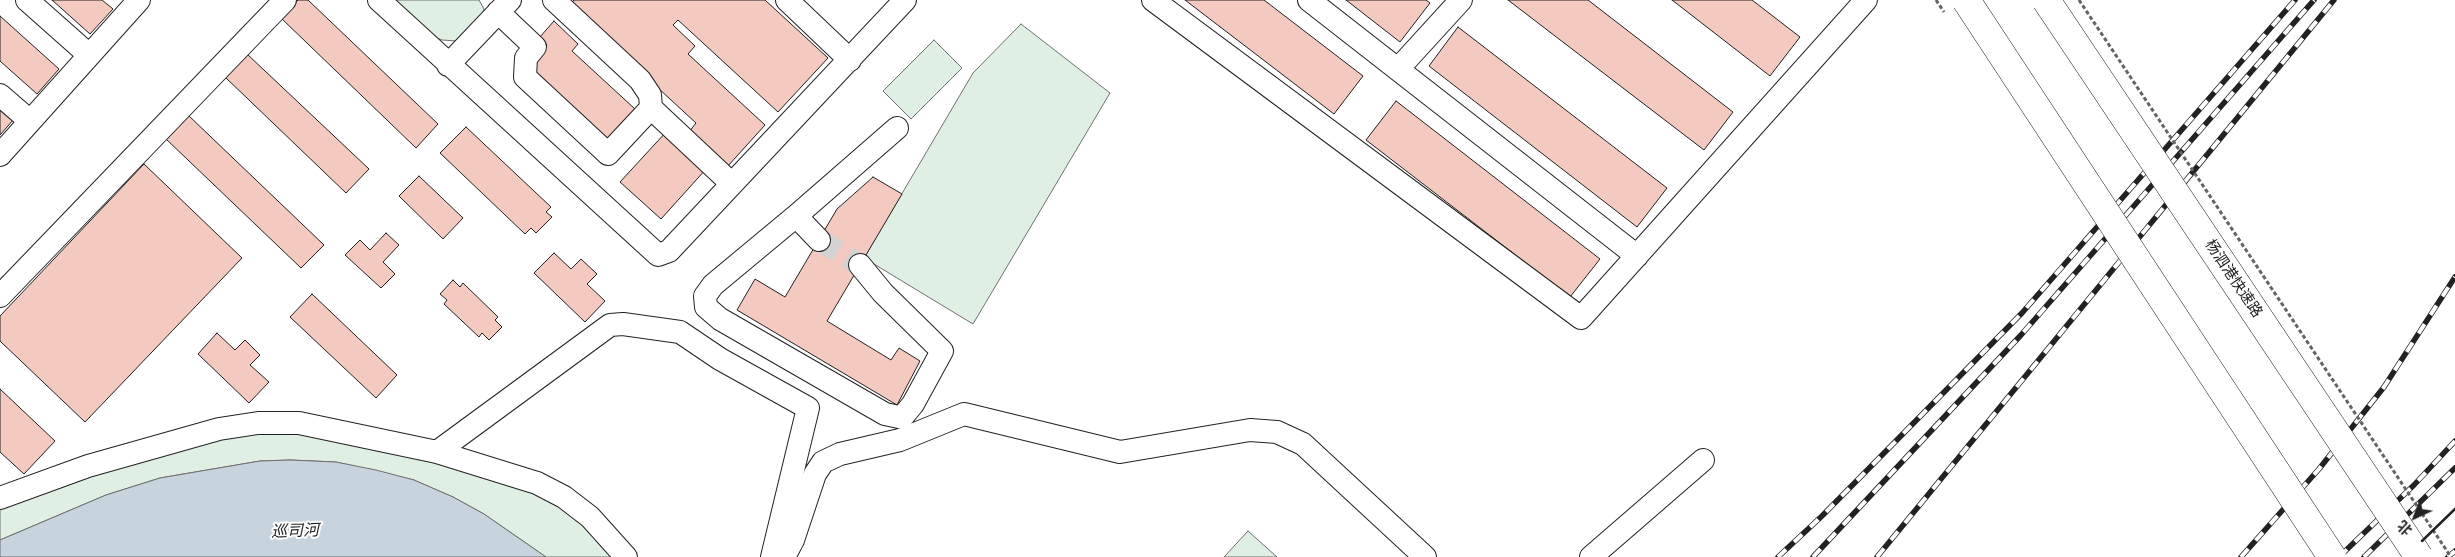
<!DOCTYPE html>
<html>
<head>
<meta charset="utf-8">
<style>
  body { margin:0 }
  #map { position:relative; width:2455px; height:557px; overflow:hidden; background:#fff; font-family:"Source Serif 4","Noto Sans SC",serif }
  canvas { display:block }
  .north { position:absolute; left:2390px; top:492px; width:50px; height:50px; -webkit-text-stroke:4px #fff; paint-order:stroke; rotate:223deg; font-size:14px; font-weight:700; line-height:20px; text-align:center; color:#222 }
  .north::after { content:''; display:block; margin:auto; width:18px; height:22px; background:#222; clip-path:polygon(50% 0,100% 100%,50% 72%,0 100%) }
</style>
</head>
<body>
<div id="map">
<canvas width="2455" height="557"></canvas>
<div class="north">北</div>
</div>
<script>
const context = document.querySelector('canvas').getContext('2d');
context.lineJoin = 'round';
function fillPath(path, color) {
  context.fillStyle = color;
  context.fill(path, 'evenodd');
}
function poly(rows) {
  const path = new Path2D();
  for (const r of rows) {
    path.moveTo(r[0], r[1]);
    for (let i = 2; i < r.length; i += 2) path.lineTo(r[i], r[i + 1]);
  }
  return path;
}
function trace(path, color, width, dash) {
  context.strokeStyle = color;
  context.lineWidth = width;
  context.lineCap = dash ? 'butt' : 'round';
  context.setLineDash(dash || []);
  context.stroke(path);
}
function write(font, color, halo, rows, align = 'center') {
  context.font = font + ' "Source Serif 4","Noto Sans SC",serif';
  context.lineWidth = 4;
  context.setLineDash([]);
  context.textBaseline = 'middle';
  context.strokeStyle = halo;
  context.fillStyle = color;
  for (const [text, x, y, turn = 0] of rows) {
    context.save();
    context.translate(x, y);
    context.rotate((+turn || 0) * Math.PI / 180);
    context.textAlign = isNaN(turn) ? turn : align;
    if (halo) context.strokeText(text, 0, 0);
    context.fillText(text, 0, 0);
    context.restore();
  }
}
const green = poly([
  [395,0,479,0,484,9,481,18,457,41,442,40,434,37,395,0],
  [1021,24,1110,93,973,324,864,258,973,73,1021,24],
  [934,40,962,68,911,119,883,91,934,40],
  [276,429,383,447,539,491,583,524,613,557,546,557,484,514,453,497,414,480,336,462,290,460,260,461,160,478,106,495,0,540,0,505,25,496,233,433,276,429],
  [1248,531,1277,557,1224,557,1248,531]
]);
const water = poly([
  [290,460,336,462,376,470,414,480,453,497,484,514,546,557,0,557,0,540,106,495,160,478,260,461,290,460]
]);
const building = poly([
  [52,0,102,0,113,9,90,34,52,0],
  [298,0,308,0,438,124,416,148,281,18,298,0],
  [574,0,765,0,828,58,778,112,678,20,673,25,695,46,688,54,765,125,727,167,689,132,696,123,569,6,574,0],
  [1185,0,1264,0,1363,76,1334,114,1185,0],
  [1346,0,1426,0,1430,3,1400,42,1346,0],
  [1508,0,1588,0,1733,112,1704,150,1508,0],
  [1672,0,1752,0,1800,37,1770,76,1672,0],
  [0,16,59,69,37,94,0,61,0,16],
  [554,21,578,44,572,51,635,109,607,139,537,74,534,59,547,45,539,38,554,21],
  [1458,27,1667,188,1637,227,1429,66,1458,27],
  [247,54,369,169,346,193,225,77,247,54],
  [1396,101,1600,259,1570,297,1366,140,1396,101],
  [0,106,14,119,0,135,0,106],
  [188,115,324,245,301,268,166,139,188,115],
  [466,127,551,207,546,212,552,217,536,233,531,228,525,234,440,153,466,127],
  [667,131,707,168,661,219,620,182,667,131],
  [144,164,242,258,85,422,0,341,0,316,144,164],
  [419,176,463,218,443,239,399,196,419,176],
  [873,177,902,194,827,321,891,360,899,348,920,361,897,405,737,310,755,279,785,297,837,209,873,177],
  [386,233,399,245,383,262,395,274,381,288,345,255,360,240,370,250,386,233],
  [554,253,571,269,581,259,597,274,587,284,605,301,585,322,534,273,554,253],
  [453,280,460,287,463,283,498,317,495,320,502,327,489,340,482,333,479,337,444,304,447,300,440,294,453,280],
  [312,294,397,375,376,398,290,317,312,294],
  [217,333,235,350,245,340,260,355,250,365,269,382,249,403,198,354,217,333],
  [0,389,55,441,24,474,0,452,0,389]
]);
const minorTunnel = poly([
  [819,240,860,265]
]);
const minor = poly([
  [27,0,89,55],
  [379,0,658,255,669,251,905,0],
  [554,0,640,80,650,95,651,108,732,184],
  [787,0,850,60],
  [1153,0,1581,318,1866,0],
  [1309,0,1637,256],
  [498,12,535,47,526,58,525,77,608,154,651,108],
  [448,65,510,0],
  [1398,69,1461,0],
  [0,95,30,121],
  [0,155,139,0],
  [796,216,897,128],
  [819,240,796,216,713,285,705,296,706,307,720,319,885,414,899,417,904,415,913,404,942,351,883,293,860,265],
  [0,296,285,0],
  [437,452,610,325,623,324,680,332,720,359,808,408,772,557],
  [0,498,88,466,219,429,258,423,299,423,437,452,537,483,564,497,590,517,626,557],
  [784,557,793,540,815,474,823,462,840,454,900,440,964,414,1120,452,1250,430,1277,432,1303,444,1425,557],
  [1591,557,1703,460]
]);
const rail = poly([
  [1778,557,1822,516,2022,313,2295,0],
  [1813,557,2021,335,2314,0],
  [1877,557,2334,0],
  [2241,557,2319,469,2384,387,2455,277],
  [2339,557,2414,485,2455,441],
  [2364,557,2455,468],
  [2448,557,2455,551]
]);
const pathBridge = poly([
  [1936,0,1944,12],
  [2079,0,2451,557]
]);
const highwayBridge = poly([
  [1966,0,2332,557],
  [2046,0,2419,557]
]);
const wall = poly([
  [2422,541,2455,509]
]);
const streetNames = [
  ["杨泗港快速路",2233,279,56]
];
const waterNames = [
  ["巡司河",295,532,-2]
];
fillPath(green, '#e0efe3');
trace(green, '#6f6f6f', 1);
fillPath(water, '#c7d3dd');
trace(water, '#6f6f6f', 1);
fillPath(building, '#f3c9c0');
trace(building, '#222', 1);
trace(minorTunnel, '#d3d3d3', 22, [22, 11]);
trace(minor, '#222', 24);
trace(minor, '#fff', 22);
trace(rail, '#222', 5.5);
trace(rail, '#fff', 4, [11]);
trace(highwayBridge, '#222', 29, []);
trace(pathBridge, '#646464', 3, [4, 2.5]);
trace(highwayBridge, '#fff', 28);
trace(wall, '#222', 2.5);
write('15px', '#222', '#fff', streetNames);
write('italic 16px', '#222', '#fff', waterNames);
</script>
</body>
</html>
